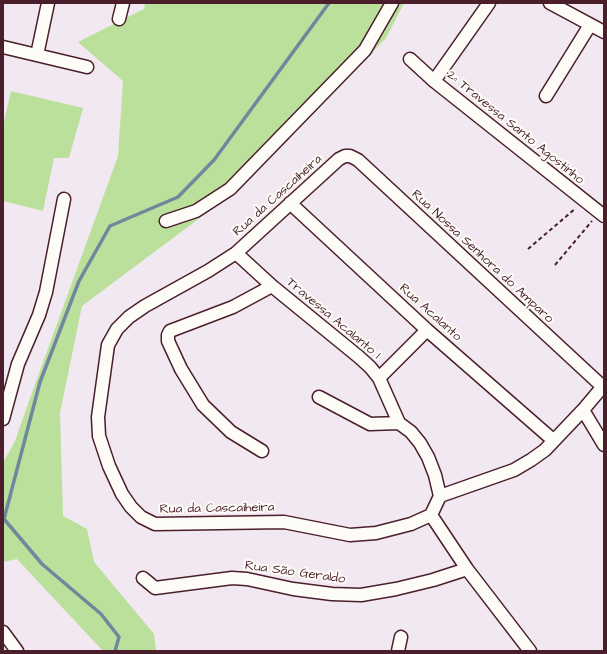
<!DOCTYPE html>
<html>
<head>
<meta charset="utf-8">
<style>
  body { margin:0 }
  #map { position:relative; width:607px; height:654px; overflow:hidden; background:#f1e8f2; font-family:"Architects Daughter",sans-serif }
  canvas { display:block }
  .frame { position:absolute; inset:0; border:4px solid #4a1f2b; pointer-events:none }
</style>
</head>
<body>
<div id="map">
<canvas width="607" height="654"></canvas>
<div class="frame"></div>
</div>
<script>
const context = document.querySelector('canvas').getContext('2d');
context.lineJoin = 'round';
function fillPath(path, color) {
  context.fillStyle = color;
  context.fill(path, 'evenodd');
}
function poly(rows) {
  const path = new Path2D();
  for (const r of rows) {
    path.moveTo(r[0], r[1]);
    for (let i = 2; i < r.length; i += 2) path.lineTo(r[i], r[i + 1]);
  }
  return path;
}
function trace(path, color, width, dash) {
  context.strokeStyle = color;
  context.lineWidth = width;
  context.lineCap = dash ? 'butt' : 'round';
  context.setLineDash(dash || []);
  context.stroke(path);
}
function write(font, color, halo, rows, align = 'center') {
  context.font = font + ' "Architects Daughter",sans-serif';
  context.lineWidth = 4;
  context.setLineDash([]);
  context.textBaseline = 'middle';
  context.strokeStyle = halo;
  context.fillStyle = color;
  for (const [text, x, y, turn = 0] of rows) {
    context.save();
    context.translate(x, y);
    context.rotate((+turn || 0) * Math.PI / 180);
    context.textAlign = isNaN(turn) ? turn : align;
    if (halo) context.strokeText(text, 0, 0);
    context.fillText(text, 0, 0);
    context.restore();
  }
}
const green = poly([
  [145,3,404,3,386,38,240,188,82,306,60,413,63,516,87,529,94,562,154,634,156,651,103,651,17,559,3,562,3,463,15,441,29,401,118,156,123,81,78,42,144,9],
  [11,91,83,108,69,158,54,158,43,211,3,201,3,126]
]);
const stream = poly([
  [115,651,119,637,101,614,42,564,4,519,40,382,79,281,110,226,178,197,214,160,329,3]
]);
const path = poly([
  [528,249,576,208],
  [555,265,592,221]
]);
const street = poly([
  [550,3,604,32],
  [119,19,123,3],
  [3,47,87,67],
  [37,55,48,3],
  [410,59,434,81,604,216],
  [434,81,489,3],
  [546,96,590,25],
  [290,203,427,330,553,440],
  [166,221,196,211,230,189,365,50,392,3],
  [236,253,272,286,359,357,370,367,379,378,399,423,411,432,420,443,428,457,435,475,440,496],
  [379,378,427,330],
  [603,387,358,160,350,156,345,156,339,159,236,253,208,271,145,306,129,317,117,329,108,345,98,417,99,436,109,466,122,494,131,507,141,517,155,524,284,522,350,535,376,533,411,524,431,515,440,496,514,470,531,460,545,450,583,410,604,385],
  [319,397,370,424,399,423],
  [583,410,604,445],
  [3,419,18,364,39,315,46,292,64,199],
  [262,451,231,432,203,405,181,369,168,341,168,335,170,331,233,307,272,286],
  [431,515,467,569,530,651],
  [143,578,155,588,232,578,247,579,293,589,332,594,361,595,396,589,433,580,467,569],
  [3,632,17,651],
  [398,651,401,637]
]);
const streetNames = [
  ["2ª Travessa Santo Agostinho",515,128,39],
  ["Rua da Cascaiheira",278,196,-42],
  ["Rua Nossa Senhora do Amparo",482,257,43],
  ["Rua Acalanto",430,313,42],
  ["Travessa Acalanto 1",333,319,40],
  ["Rua da Cascaiheira",217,509,-1],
  ["Rua São Geraldo",295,573,8]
];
fillPath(green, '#bbe09b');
trace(stream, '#6f889d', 3.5);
trace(street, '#4a1f2b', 15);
trace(path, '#4a1f2b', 2, [4, 3]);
trace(street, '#fdfcf7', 12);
write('13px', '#4a1f2b', '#fdfcf7', streetNames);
</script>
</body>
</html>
